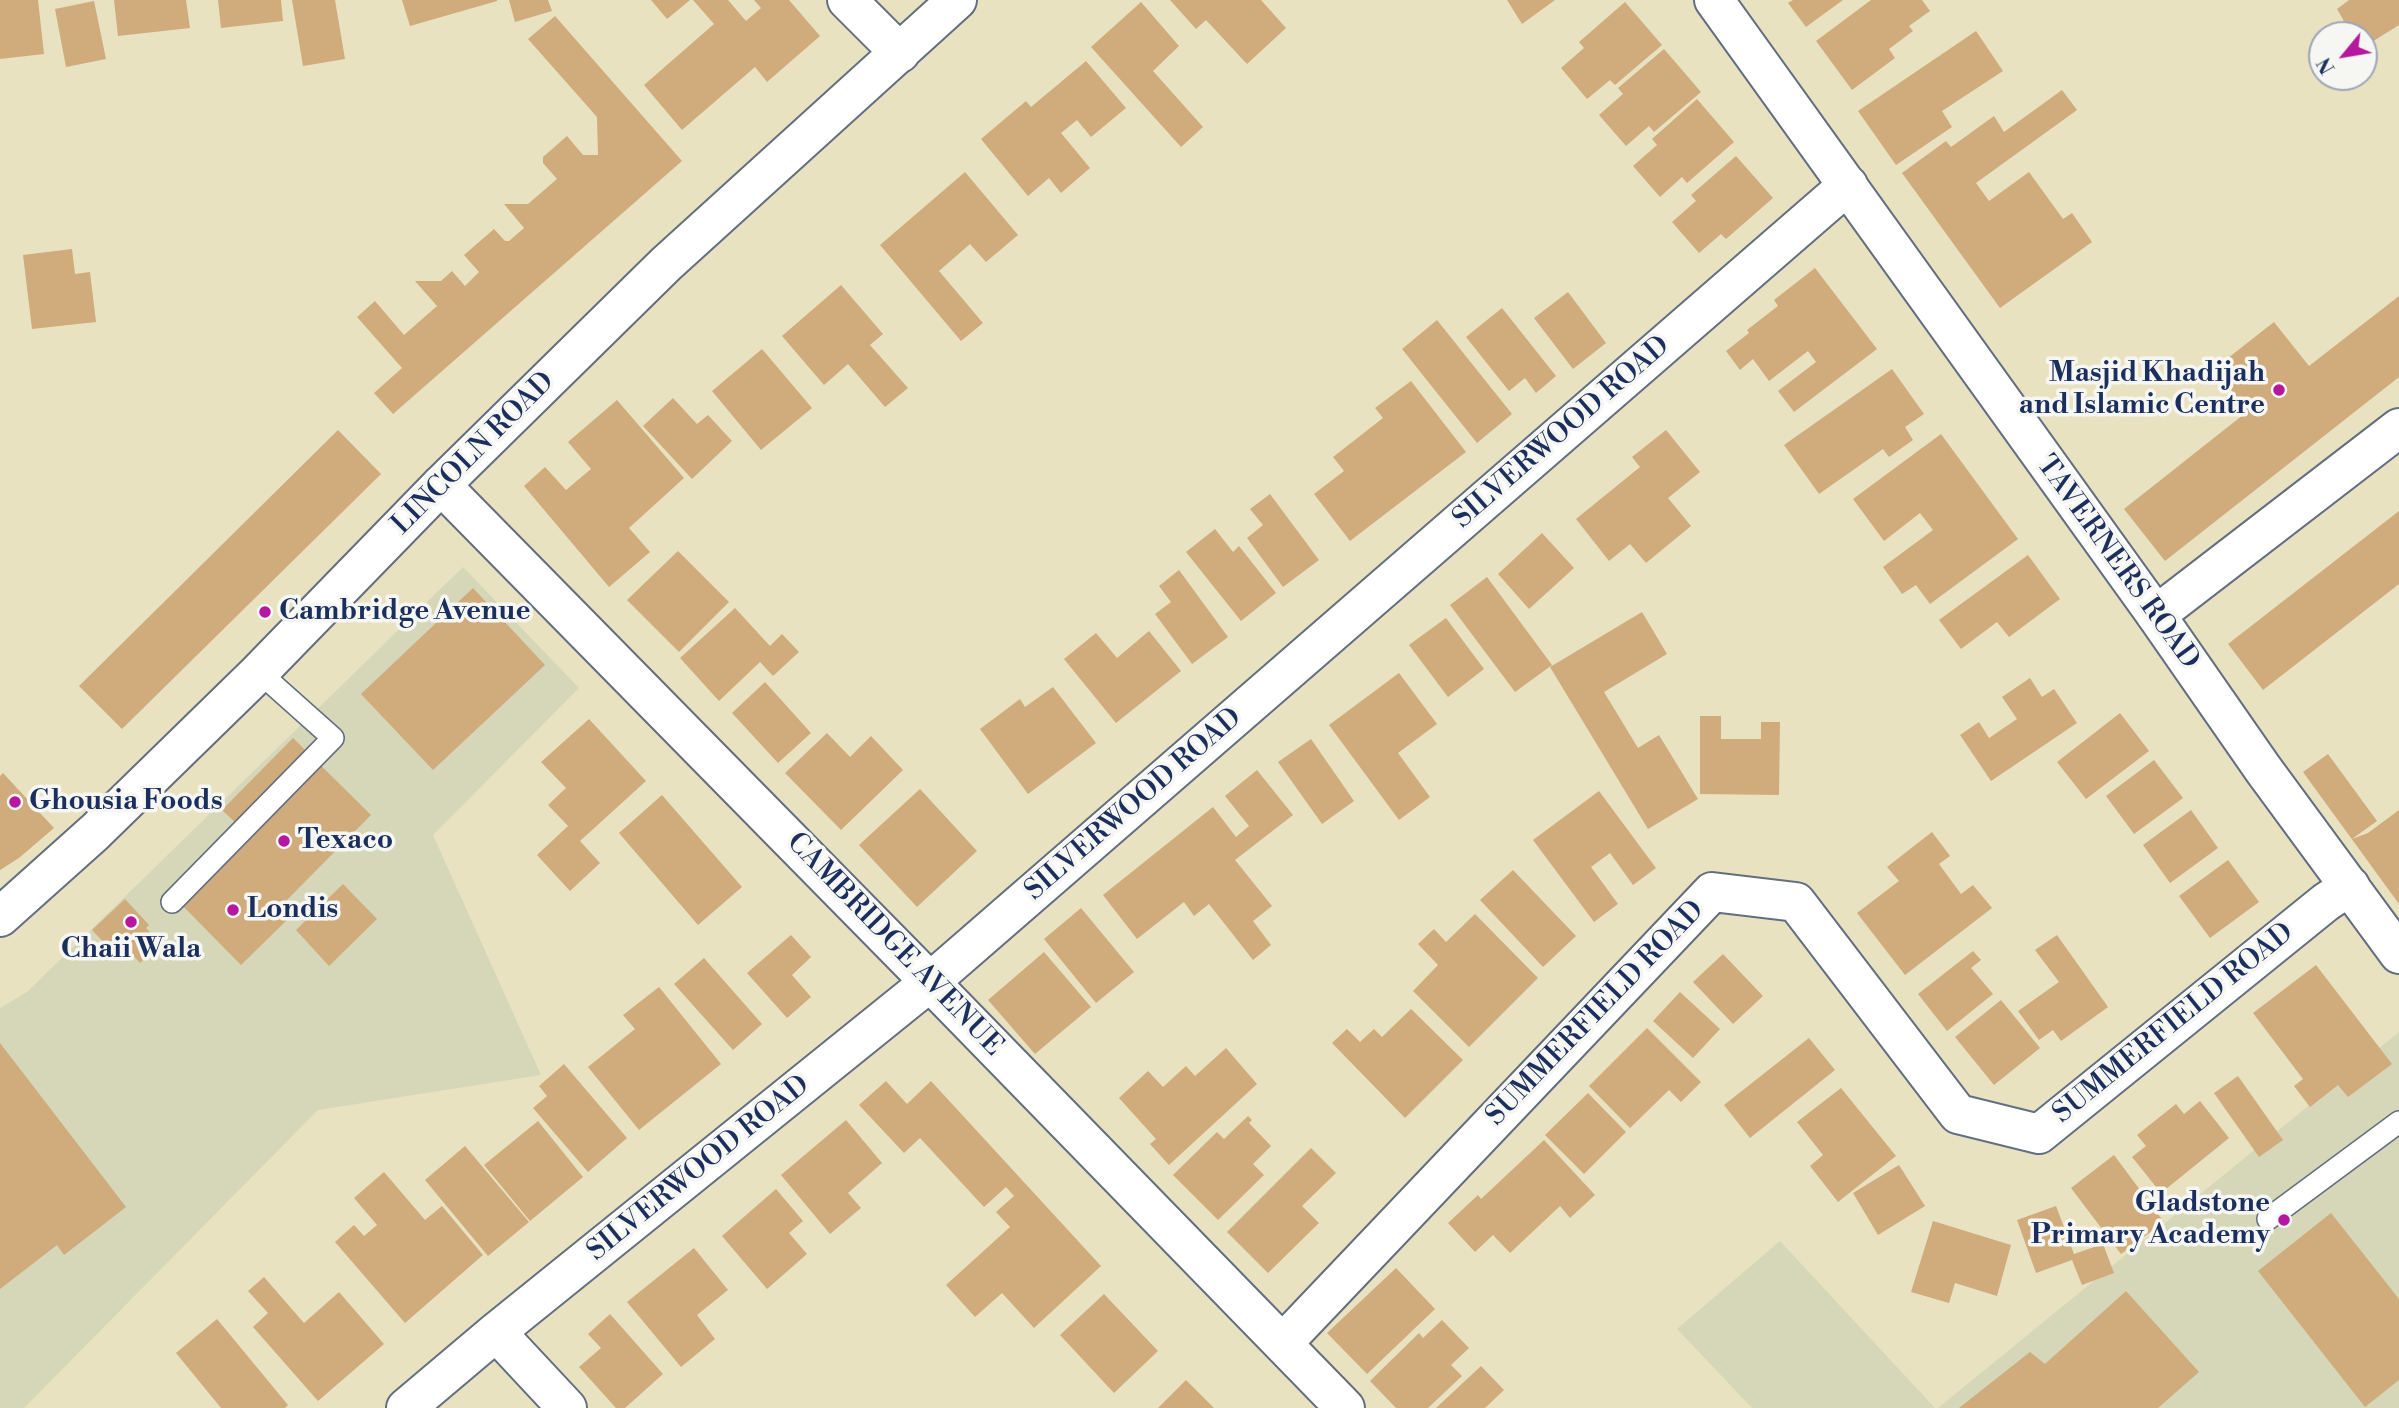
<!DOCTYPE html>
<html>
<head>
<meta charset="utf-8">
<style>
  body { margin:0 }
  #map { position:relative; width:2399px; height:1408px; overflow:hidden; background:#e8e2c1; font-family:"Libre Bodoni",serif }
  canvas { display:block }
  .north { position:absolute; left:2308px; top:21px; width:70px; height:70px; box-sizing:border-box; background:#f6f6f2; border:2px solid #9ea6b7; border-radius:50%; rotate:240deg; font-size:19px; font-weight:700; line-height:28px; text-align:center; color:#1b2f5e }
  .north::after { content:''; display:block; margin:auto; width:24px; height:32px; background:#b5179e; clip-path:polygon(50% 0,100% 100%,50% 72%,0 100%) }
</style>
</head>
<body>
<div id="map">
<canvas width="2399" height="1408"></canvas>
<div class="north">N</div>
</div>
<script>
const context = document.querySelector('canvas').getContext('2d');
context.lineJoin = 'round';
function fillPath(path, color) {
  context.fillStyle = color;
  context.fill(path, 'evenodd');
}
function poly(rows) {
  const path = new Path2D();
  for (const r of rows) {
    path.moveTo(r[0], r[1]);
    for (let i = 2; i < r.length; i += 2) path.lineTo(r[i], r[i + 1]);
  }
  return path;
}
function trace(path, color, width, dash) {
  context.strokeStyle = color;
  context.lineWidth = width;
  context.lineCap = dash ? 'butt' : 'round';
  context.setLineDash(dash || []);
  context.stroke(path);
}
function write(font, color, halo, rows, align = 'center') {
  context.font = font + ' "Libre Bodoni",serif';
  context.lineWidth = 7;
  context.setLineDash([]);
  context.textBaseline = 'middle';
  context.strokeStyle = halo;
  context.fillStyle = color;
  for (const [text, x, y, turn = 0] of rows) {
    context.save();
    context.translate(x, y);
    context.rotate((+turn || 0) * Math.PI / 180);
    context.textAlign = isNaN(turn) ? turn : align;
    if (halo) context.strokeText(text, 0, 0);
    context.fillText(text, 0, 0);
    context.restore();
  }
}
const built = poly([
  [463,567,579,688,433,835,541,1075,318,1110,24,1408,0,1408,0,1008,27,992],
  [2399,1032,2399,1408,1938,1408],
  [1780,1241,1935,1408,1752,1408,1677,1329]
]);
const building = poly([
  [0,0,38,0,44,54,0,59],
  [114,0,186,0,190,28,118,36],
  [218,0,281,0,283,21,221,28],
  [292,0,335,0,345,59,303,66],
  [402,0,497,0,497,1,410,26],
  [509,0,548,0,552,11,515,22],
  [651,0,690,0,667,19],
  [693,0,728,0,746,21,761,8,754,0,789,0,820,36,767,82,755,67,682,130,644,85,714,24],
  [1170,0,1261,0,1286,28,1247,64,1206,20,1196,29],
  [1507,0,1555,0,1522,24],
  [1793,0,1843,0,1806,27,1788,3],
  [1871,0,1922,0,1930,11,1909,26,1913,31,1889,49,1895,58,1852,90,1816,41],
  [2349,0,2399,0,2399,25,2364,47,2364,35,2352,35,2337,9],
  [94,1,106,59,66,67,55,9],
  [1141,2,1179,46,1153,71,1203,127,1181,147,1091,47],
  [1625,2,1662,45,1615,85,1610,80,1587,99,1561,68,1584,48,1579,42],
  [555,16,682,161,393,414,374,393,402,368,357,317,375,301,404,335,437,306,415,281,441,281,452,271,465,286,479,272,464,255,494,229,505,241,509,241,524,228,504,204,528,204,557,179,543,163,543,157,567,136,583,155,598,155,597,117,528,39],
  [1976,31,2003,71,1942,111,1952,127,1896,165,1858,111],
  [1664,49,1701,92,1654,132,1649,126,1626,146,1599,115,1623,94,1618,88],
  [1086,61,1126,108,1091,137,1077,120,1061,133,1090,168,1061,193,1049,178,1028,196,981,139,1026,101,1031,107],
  [2062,90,2077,110,1976,183,1989,201,2029,172,2063,219,2072,213,2092,242,2000,308,1902,173,1946,141,1951,147,1994,116,2004,132],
  [1697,99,1734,142,1687,183,1682,177,1660,197,1633,166,1657,145,1652,139],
  [1736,156,1773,198,1726,239,1721,234,1699,253,1672,222,1696,201,1691,195],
  [965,172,1018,235,986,262,970,244,939,271,983,323,961,341,880,245],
  [72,249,75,274,90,272,96,322,32,329,23,255],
  [1815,268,1877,349,1794,412,1778,391,1816,362,1808,351,1769,381,1753,359,1740,370,1726,351,1749,333,1747,330,1778,306,1774,300],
  [841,285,883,334,870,345,908,388,885,407,848,364,824,385,782,336],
  [1568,292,1606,343,1573,369,1534,318],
  [2399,296,2399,377,2165,561,2124,509,2248,411,2214,369,2274,322,2309,366],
  [1502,308,1556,376,1536,393,1525,378,1509,391,1466,337],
  [1437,320,1512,414,1477,443,1402,349],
  [762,349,812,408,761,450,712,391],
  [1892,369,1924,414,1905,427,1913,440,1889,457,1883,449,1819,494,1784,445],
  [1411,381,1466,452,1350,541,1314,494,1344,471,1333,457,1383,418,1375,408],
  [673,398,697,424,708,415,732,441,692,479,643,426],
  [617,400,684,478,629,528,650,552,609,587,524,486,545,467,566,490,591,469,568,442],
  [338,430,381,474,122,729,79,686],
  [1666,430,1700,472,1668,498,1691,526,1646,563,1630,544,1609,561,1576,519,1640,467,1632,457],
  [1941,434,2018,539,1930,604,1916,585,1902,594,1883,567,1933,530,1920,513,1884,541,1853,499],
  [1270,494,1319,560,1283,587,1247,538,1263,525,1250,509],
  [2399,511,2399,584,2263,690,2228,644],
  [1215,529,1233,552,1239,546,1276,593,1241,621,1186,552],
  [1542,533,1574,568,1529,609,1498,574],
  [678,551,729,602,679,652,627,600],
  [2028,555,2060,599,2009,637,1997,622,1961,649,1939,620],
  [1179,570,1228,637,1192,664,1155,614,1171,602,1159,586],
  [1487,577,1552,665,1515,692,1450,605],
  [473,588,545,665,433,770,361,694],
  [735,608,770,646,782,634,799,652,773,676,760,662,719,701,680,658],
  [1642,612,1667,654,1604,692,1638,748,1659,735,1698,799,1648,829,1550,667],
  [1446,618,1484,669,1448,697,1409,645],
  [1149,631,1181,671,1116,723,1064,659,1096,633,1117,658],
  [1399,673,1437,724,1398,753,1430,797,1399,820,1329,725],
  [2030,678,2042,697,2054,689,2077,723,1991,781,1960,735,1979,722,1989,738,2017,719,2002,697],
  [765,682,811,733,778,763,732,713],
  [1053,687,1096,743,1028,794,980,729,1020,699,1025,707],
  [2120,713,2149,751,2086,799,2057,762],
  [1700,716,1721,716,1721,739,1761,739,1761,722,1780,722,1779,795,1700,794],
  [589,719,646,781,580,841,600,863,570,891,537,855,568,826,548,805,566,788,541,762],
  [827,733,850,757,871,736,903,770,841,830,785,773],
  [293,738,371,815,278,909,288,919,241,965,179,902,238,825,222,810],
  [1311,739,1354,801,1322,824,1278,762],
  [2328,754,2377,821,2352,839,2368,833,2399,810,2399,904,2303,772],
  [2154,760,2183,798,2134,834,2106,796],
  [1257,770,1293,815,1235,860,1272,906,1253,921,1271,945,1253,960,1209,904,1194,916,1184,902,1137,939,1103,895,1213,807,1236,837,1249,826,1225,796],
  [3,773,54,828,19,858,0,870,0,776],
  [920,789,977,851,917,907,859,845],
  [1599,791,1656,868,1633,885,1610,853,1591,867,1618,904,1594,922,1533,840],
  [662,795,742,887,698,925,619,833],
  [2191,810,2218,848,2170,883,2143,845],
  [1932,832,1950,856,1939,864,1961,894,1973,885,1992,908,1905,975,1857,913,1899,881,1887,867],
  [2228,860,2259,902,2210,938,2179,896],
  [1513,870,1576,936,1543,967,1480,900],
  [343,884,377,919,329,966,296,930],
  [125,899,149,925,146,928,160,944,140,963,125,946,116,955,92,930],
  [1081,908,1134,972,1096,1003,1044,939],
  [1475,914,1538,978,1469,1047,1413,991,1438,965,1418,944,1434,929,1446,942],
  [791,935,811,957,792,975,811,997,787,1018,747,973],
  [2057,935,2108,1007,2061,1041,2053,1030,2039,1040,2018,1011,2059,982,2035,950],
  [1973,951,1981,960,1971,968,1993,994,1947,1031,1918,994],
  [1044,952,1091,1007,1035,1054,988,1000],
  [1723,954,1763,996,1733,1024,1693,982],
  [704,958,762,1024,733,1050,674,984],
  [2316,965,2392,1064,2348,1097,2338,1085,2310,1107,2294,1086,2303,1079,2253,1013],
  [659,987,721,1064,639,1130,588,1067,635,1029,623,1015],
  [1680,992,1720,1029,1693,1058,1653,1021],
  [2001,1000,2040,1048,1994,1085,1955,1037],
  [1411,1009,1463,1060,1405,1118,1332,1043,1347,1029,1360,1042,1374,1029,1382,1037],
  [1647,1028,1701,1082,1681,1102,1669,1090,1630,1128,1589,1086],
  [1809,1038,1835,1070,1750,1138,1724,1105],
  [0,1043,126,1207,64,1255,57,1245,0,1289],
  [1226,1048,1257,1084,1169,1165,1150,1144,1156,1139,1119,1098,1148,1071,1163,1087,1186,1066,1195,1076],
  [564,1064,627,1138,588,1172,533,1108,547,1096,539,1086],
  [2238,1076,2283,1140,2259,1157,2214,1093],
  [886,1081,907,1104,931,1081,1101,1266,1034,1328,1002,1293,975,1317,946,1285,1010,1227,996,1212,1014,1196,1006,1187,984,1207,920,1138,904,1153,859,1105],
  [1841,1088,1896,1156,1838,1202,1810,1166,1823,1155,1797,1122],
  [1588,1093,1626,1132,1584,1174,1545,1135],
  [2200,1101,2229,1138,2161,1193,2132,1157,2146,1146,2137,1135,2176,1104,2184,1114],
  [1248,1116,1252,1120,1249,1123,1271,1146,1253,1164,1264,1175,1218,1220,1173,1175,1217,1132,1224,1139],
  [846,1120,882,1163,848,1193,861,1208,830,1234,781,1175],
  [538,1121,583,1177,530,1221,484,1165],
  [1544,1140,1595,1195,1570,1218,1560,1206,1510,1253,1493,1235,1475,1252,1448,1223,1478,1195,1481,1199],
  [465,1146,529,1222,488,1256,425,1180],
  [1311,1148,1336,1173,1302,1206,1319,1223,1268,1273,1227,1232],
  [2114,1155,2164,1222,2121,1254,2071,1188],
  [1899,1165,1925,1206,1878,1235,1853,1193],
  [384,1172,425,1220,442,1206,483,1255,405,1323,335,1242,354,1225,364,1236,377,1225,354,1198],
  [776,1189,803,1221,789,1233,807,1254,767,1289,722,1236],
  [2056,1206,2074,1254,2103,1244,2114,1273,2082,1285,2072,1260,2036,1273,2017,1220],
  [2331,1213,2399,1299,2399,1380,2365,1407,2258,1271],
  [1933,1221,2011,1245,1997,1296,1955,1283,1949,1303,1911,1292],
  [694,1248,728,1290,697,1315,715,1339,681,1367,627,1302],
  [1396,1268,1435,1309,1367,1374,1327,1333],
  [264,1277,304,1323,339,1292,384,1344,318,1401,253,1327,268,1313,248,1291],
  [2126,1291,2199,1372,2158,1408,1959,1408,2030,1352,2045,1364],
  [1104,1294,1158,1351,1114,1393,1060,1335],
  [610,1314,663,1374,625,1408,616,1408,579,1367,601,1348,588,1334],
  [217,1319,288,1405,285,1408,221,1408,176,1353],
  [1442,1320,1469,1348,1451,1365,1462,1376,1428,1408,1396,1408,1370,1381,1419,1333,1423,1338],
  [1481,1366,1504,1390,1485,1408,1436,1408],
  [1186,1380,1214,1408,1158,1408]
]);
const service = poly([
  [172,902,333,738,259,672],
  [2268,1219,2399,1122]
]);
const minor = poly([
  [847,0,900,53],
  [441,485,930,982,1345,1408],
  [2156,615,2399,428],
  [496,1332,567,1408],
  [1283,1343,1712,892,1796,902,1958,1114,2039,1134,2326,902,2350,886],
  [406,1408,496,1332,930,982,1848,185]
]);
const tertiary = poly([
  [1714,0,2156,615,2263,769,2399,954],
  [0,917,95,832,259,672,441,485,666,264,957,0]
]);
const markers = [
  [2279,390,7,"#b5179e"],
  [265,612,7,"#b5179e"],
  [15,802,7,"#b5179e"],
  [284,841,7,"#b5179e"],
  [233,910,7,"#b5179e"],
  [131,922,7,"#b5179e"],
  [2284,1220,7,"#b5179e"]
];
const poiNames = [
  ["Masjid Khadijah",2265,374,"right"],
  ["and Islamic Centre",2265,406,"right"],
  ["Cambridge Avenue",279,612],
  ["Ghousia Foods",29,802],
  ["Texaco",298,841],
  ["Londis",247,910],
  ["Chaii Wala",131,950,"center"],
  ["Gladstone",2270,1204,"right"],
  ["Primary Academy",2270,1236,"right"]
];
const streetNames = [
  ["SILVERWOOD ROAD",1562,433,-41],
  ["LINCOLN ROAD",474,454,-45],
  ["TAVERNERS ROAD",2117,563,54],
  ["SILVERWOOD ROAD",1134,805,-41],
  ["CAMBRIDGE AVENUE",894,945,46],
  ["SUMMERFIELD ROAD",1596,1014,-46],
  ["SUMMERFIELD ROAD",2174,1024,-39],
  ["SILVERWOOD ROAD",699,1169,-39]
];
fillPath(built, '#d5d7b8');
fillPath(building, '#d0ab7b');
trace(service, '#636e81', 24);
trace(minor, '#636e81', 42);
trace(tertiary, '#636e81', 42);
trace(service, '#fff', 21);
trace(minor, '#fff', 38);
trace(tertiary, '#fff', 38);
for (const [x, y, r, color] of markers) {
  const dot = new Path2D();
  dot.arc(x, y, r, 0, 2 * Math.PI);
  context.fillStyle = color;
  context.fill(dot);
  trace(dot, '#f6f6f2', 2.5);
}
write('bold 28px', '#1b2f5e', '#f6f6f2', poiNames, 'left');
write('28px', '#1b2f5e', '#f6f6f2', streetNames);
</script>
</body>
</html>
